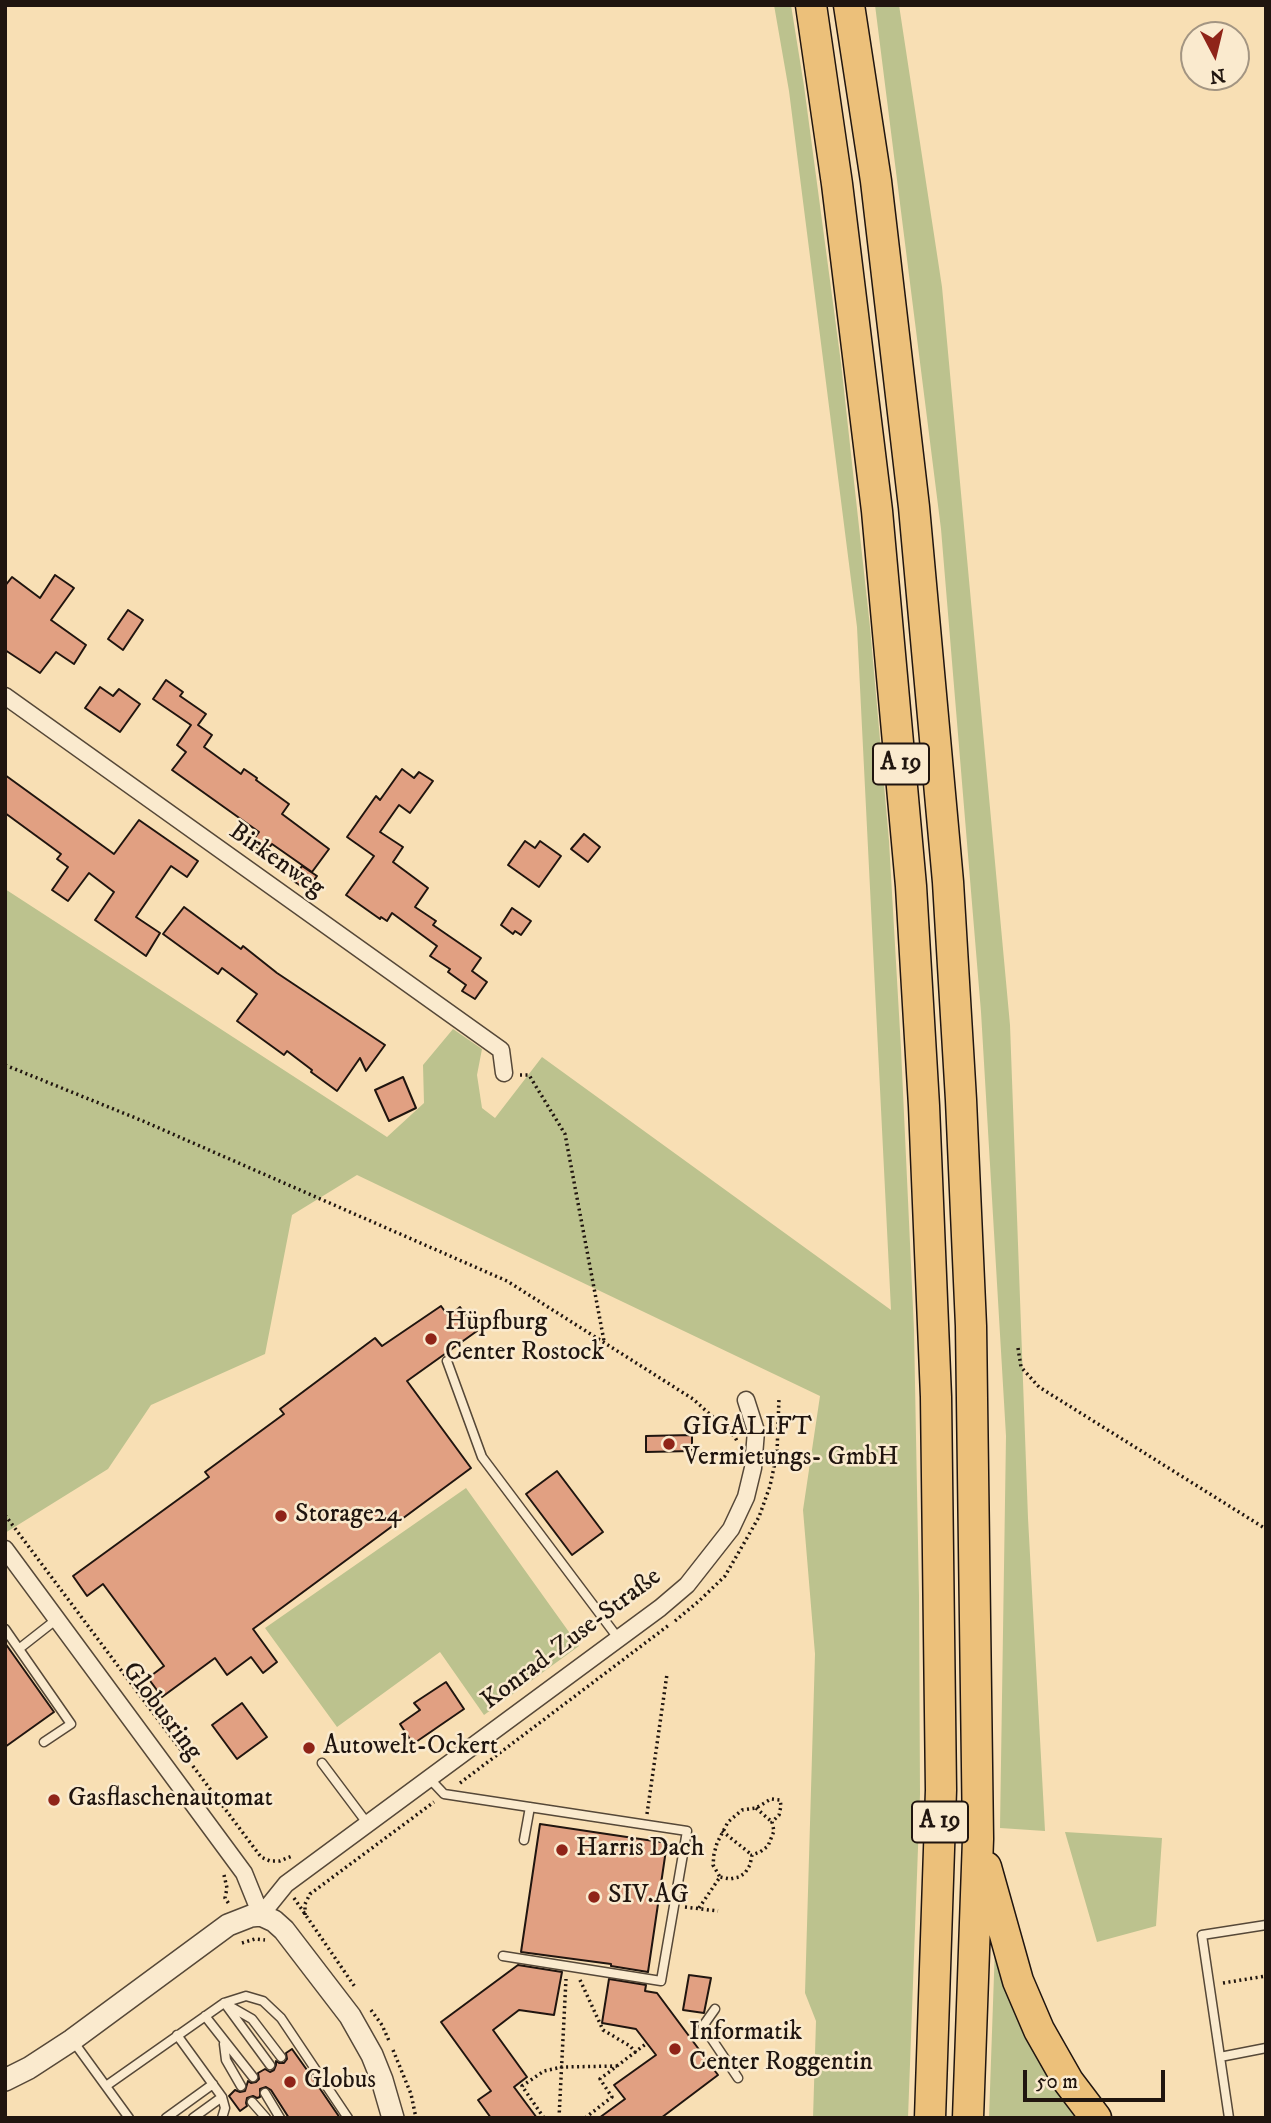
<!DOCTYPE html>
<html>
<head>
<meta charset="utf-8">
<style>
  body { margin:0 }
  #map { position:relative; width:1271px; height:2123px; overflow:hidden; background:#f8dfb4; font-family:"IM FELL DW Pica",serif }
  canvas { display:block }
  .frame { position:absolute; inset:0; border:7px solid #20150f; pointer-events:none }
  .north { position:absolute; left:1180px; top:21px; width:70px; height:70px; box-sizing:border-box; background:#faeace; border:2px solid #a39582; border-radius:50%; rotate:173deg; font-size:19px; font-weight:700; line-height:28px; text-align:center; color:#20150f }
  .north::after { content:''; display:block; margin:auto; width:24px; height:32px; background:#8f2418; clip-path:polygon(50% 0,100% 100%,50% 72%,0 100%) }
  .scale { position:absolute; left:1023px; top:2070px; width:142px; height:32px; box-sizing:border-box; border:4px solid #20150f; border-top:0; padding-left:9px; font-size:21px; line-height:24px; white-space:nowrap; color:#20150f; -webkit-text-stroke:5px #faeace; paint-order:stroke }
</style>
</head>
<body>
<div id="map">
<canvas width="1271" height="2123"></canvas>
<div class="frame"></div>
<div class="north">N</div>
<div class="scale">50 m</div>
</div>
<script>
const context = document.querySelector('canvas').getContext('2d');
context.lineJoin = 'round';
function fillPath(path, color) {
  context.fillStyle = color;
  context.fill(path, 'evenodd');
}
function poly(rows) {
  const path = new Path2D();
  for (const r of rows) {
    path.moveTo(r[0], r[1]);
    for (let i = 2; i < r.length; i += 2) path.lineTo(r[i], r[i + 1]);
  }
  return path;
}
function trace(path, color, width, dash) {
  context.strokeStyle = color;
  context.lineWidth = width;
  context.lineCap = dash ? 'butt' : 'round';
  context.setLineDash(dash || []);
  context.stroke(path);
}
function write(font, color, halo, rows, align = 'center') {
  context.font = font + ' "IM FELL DW Pica",serif';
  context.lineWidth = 5;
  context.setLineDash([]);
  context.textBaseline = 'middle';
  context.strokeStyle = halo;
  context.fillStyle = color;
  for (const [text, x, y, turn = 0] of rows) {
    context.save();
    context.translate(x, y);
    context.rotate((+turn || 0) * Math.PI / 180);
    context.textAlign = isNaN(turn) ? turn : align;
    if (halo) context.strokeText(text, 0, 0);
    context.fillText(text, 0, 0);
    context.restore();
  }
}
const green = poly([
  [774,5,791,5,804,86,841,363,870,627,889,841,901,1049,914,1330,919,1596,920,1794,908,2118,813,2118,816,2021,805,1993,815,1654,803,1510,820,1396,357,1175,292,1215,265,1354,151,1405,108,1469,5,1533,5,889,387,1137,424,1103,423,1065,453,1029,482,1049,477,1075,482,1108,495,1118,542,1057,891,1310,857,627,789,91],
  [875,5,899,5,942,287,1010,1025,1028,1518,1045,1831,1000,1828,1006,1436,981,1012,941,529],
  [466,1488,579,1646,484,1715,440,1652,337,1727,265,1628],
  [1065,1832,1162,1838,1156,1926,1097,1942],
  [995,1946,1084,2118,989,2118]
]);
const building = poly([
  [55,575,74,588,51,620,86,645,74,664,56,652,40,673,5,650,5,586,12,577,40,598,55,575],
  [128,610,143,620,123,650,108,639,128,610],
  [166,680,183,692,180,696,206,714,198,725,212,735,204,747,241,774,244,769,257,778,256,780,289,804,282,814,329,849,312,872,272,844,265,853,251,843,259,832,172,770,186,752,177,745,191,725,153,699,166,680],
  [100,687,113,696,119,689,140,704,120,732,85,708,100,687],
  [402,769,414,778,419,772,433,781,410,813,399,805,380,832,403,847,393,862,428,888,415,907,436,921,433,925,481,958,472,971,487,982,475,999,462,991,466,985,448,972,450,969,430,956,437,946,392,913,387,921,381,917,380,919,346,895,374,856,347,837,376,796,380,800,402,769],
  [5,775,114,854,139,820,198,861,187,877,171,866,136,917,160,933,146,956,95,920,114,892,89,873,68,901,52,890,68,867,57,859,61,854,5,813,5,775],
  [584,834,600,847,588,862,571,849,584,834],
  [525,841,535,848,540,841,561,856,539,887,508,865,525,841],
  [302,866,317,876,307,890,292,880,302,866],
  [184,907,241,949,243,946,277,973,385,1045,366,1071,360,1058,337,1091,311,1072,312,1070,287,1051,284,1055,237,1021,257,994,222,968,218,974,163,934,184,907],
  [512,908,531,921,521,935,515,931,513,934,501,925,512,908],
  [403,1077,416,1108,389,1121,375,1090,403,1077],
  [441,1306,449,1317,460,1307,477,1331,407,1381,471,1468,253,1629,277,1662,263,1673,251,1657,227,1675,215,1658,162,1697,148,1678,164,1666,103,1584,87,1596,73,1576,209,1477,205,1472,284,1414,280,1409,375,1338,382,1346,441,1306],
  [692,1435,692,1451,646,1452,646,1436,692,1435],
  [557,1471,603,1532,572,1555,526,1494,557,1471],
  [5,1643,54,1712,5,1747,5,1643],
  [446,1682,464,1709,413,1744,400,1724,420,1710,414,1703,446,1682],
  [242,1703,267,1737,237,1759,212,1725,242,1703],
  [540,1824,667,1843,648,1972,611,1966,611,1964,521,1952,540,1824],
  [518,1965,562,1972,554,2015,519,2010,493,2030,527,2077,514,2087,537,2118,491,2118,478,2100,491,2091,441,2022,518,1965],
  [689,1975,711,1978,704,2013,683,2010,689,1975],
  [609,1979,646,1985,645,1991,657,1993,718,2075,661,2118,599,2118,625,2099,614,2085,656,2055,636,2029,602,2023,609,1979],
  [292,2049,312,2077,340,2118,289,2118,271,2090,266,2087,260,2089,260,2097,257,2098,253,2096,247,2098,246,2103,247,2106,240,2111,229,2096,235,2090,240,2092,245,2091,248,2081,251,2083,256,2082,259,2079,258,2073,265,2069,270,2072,274,2070,276,2065,276,2061,279,2063,284,2063,287,2059,286,2053,292,2049]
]);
const path = poly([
  [5,1065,143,1121,507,1281,693,1399,735,1437,737,1441],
  [520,1075,529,1075,565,1134,604,1341],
  [1018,1348,1021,1367,1039,1387,1266,1529],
  [5,1515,261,1857,270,1861,280,1861,292,1856],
  [675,1621,699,1601,725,1576,759,1517,770,1486,777,1453,779,1398],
  [460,1783,669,1625],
  [756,1808,772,1822],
  [647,1814,667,1674],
  [722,1831,752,1855],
  [224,1875,227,1888,225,1898,229,1904],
  [294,1898,355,1987],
  [685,1907,718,1911],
  [699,1908,720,1877,713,1865,714,1854,717,1843,728,1822,742,1810,756,1808,771,1799,780,1800,781,1806,779,1815,772,1822,774,1831,768,1846,760,1852,752,1855,750,1865,745,1873,739,1877,730,1879,720,1877],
  [305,1915,305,1904,310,1894,434,1802],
  [242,1943,255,1939,265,1940],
  [580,1980,603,2030,630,2046,636,2053],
  [1223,1983,1266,1976],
  [371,2010,382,2025,390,2043],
  [393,2050,411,2094,416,2118],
  [544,2118,522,2086,544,2071,562,2067,617,2066],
  [559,2118,566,1979],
  [585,2118,612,2097,600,2079,647,2043]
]);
const service = poly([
  [447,1361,482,1457,618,1638],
  [5,1629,71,1724,44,1742],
  [20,1648,57,1619],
  [322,1763,367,1823],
  [428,1777,444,1794,687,1831,661,1981,503,1956],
  [524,1840,530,1807],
  [224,2003,252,2019,281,2057],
  [226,2005,270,2065],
  [715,2009,703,2026,738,2078],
  [205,2016,253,2077],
  [177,2035,222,2097,225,2108,222,2118],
  [73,2041,129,2118],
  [224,2044,226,2060,241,2086],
  [1220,2057,1266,2048],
  [106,2086,224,2003,246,1996,263,2001,281,2018,348,2118],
  [265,2093,280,2118],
  [252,2102,266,2118],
  [166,2118,213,2084],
  [193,2118,222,2097],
  [1229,2118,1202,1935,1266,1925]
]);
const minor = poly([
  [5,696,501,1050,504,1073],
  [5,1549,244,1873,261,1915],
  [261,1915,286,1884,660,1608,687,1585,731,1529,746,1497,753,1468,756,1431,746,1400]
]);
const tertiary = poly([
  [5,2080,29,2068,72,2040,228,1925,251,1916,261,1915,274,1921,284,1930,350,2016,372,2055,382,2080,393,2118]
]);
const motorway = poly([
  [811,5,837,184,877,511,911,886,924,1106,936,1397,941,1790,930,2118],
  [849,5,876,181,914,507,948,882,961,1100,971,1326,978,1839,968,2118],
  [986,1867,1018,1981,1039,2030,1068,2081,1096,2118]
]);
const markers = [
  [431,1339,7,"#8f2418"],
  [669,1444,7,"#8f2418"],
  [281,1516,7,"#8f2418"],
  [309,1748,7,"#8f2418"],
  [54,1800,7,"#8f2418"],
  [562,1850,7,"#8f2418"],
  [594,1897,7,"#8f2418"],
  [675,2049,7,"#8f2418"],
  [290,2082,7,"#8f2418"]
];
const shields = [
  [901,764,56],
  [940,1822,56]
];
const shieldNames = [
  ["A 19",901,764],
  ["A 19",940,1822]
];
const streetNames = [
  ["Birkenweg",276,861,35],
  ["Konrad-Zuse-Straße",572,1640,-37],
  ["Globusring",161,1712,53]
];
const poiNames = [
  ["Hüpfburg",445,1324],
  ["Center Rostock",445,1354],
  ["GIGALIFT",683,1429],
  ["Vermietungs- GmbH",683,1459],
  ["Storage24",295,1516],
  ["Autowelt-Ockert",323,1748],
  ["Gasflaschenautomat",68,1800],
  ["Harris Dach",576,1850],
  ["SIV.AG",608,1897],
  ["Informatik",689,2034],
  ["Center Roggentin",689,2064],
  ["Globus",304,2082]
];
fillPath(green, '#bcc28e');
fillPath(building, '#e1a082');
trace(building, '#20150f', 2);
trace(service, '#564838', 11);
trace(minor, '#564838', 19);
trace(tertiary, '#564838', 24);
trace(motorway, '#20150f', 33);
trace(path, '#20150f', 3.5, [2, 3.5]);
trace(service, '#faeace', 8);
trace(minor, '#faeace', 16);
trace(tertiary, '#faeace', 21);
trace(motorway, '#ecc07a', 30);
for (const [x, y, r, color] of markers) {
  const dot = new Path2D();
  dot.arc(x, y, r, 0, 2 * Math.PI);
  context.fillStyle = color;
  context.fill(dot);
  trace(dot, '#faeace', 2.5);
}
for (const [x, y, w] of shields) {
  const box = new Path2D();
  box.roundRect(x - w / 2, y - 20.5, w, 41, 5);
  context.fillStyle = '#faeace';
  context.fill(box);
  trace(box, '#20150f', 2);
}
write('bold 24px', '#20150f', null, shieldNames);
write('26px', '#20150f', '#faeace', streetNames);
write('26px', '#20150f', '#faeace', poiNames, 'left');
</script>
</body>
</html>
